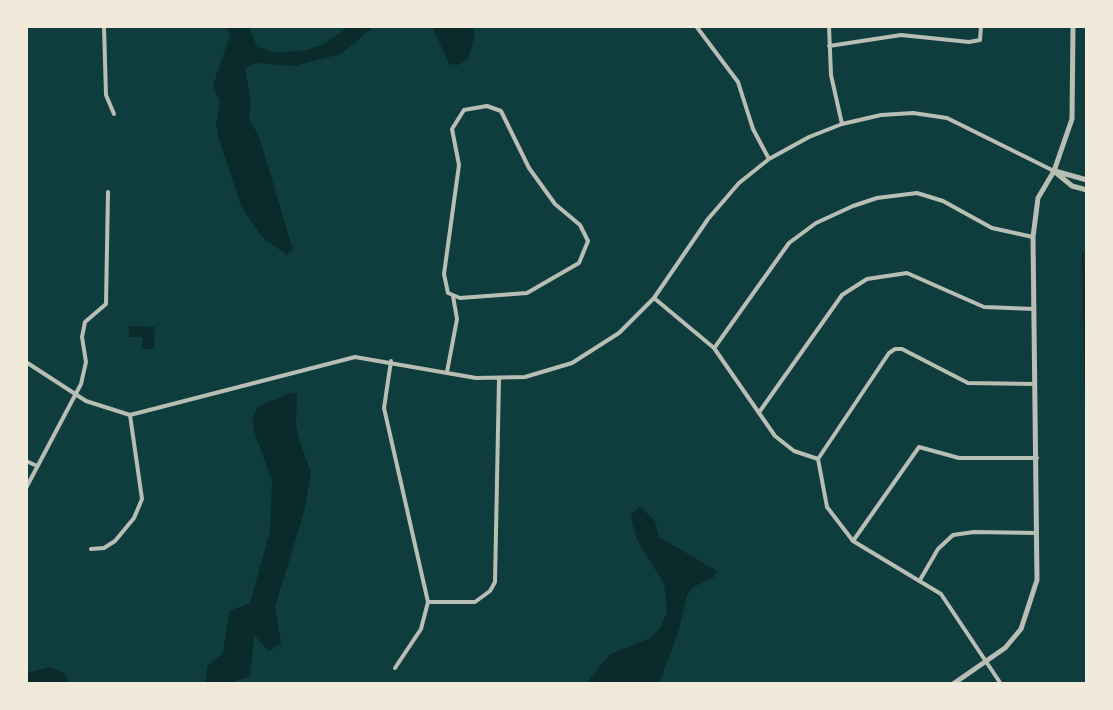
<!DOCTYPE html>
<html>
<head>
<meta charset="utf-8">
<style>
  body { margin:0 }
  #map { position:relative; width:1113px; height:710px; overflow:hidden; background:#0f3d3e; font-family:Rubik,sans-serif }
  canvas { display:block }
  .frame { position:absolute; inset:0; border:28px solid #f1e9da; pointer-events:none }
</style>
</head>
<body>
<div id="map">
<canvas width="1113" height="710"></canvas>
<div class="frame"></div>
</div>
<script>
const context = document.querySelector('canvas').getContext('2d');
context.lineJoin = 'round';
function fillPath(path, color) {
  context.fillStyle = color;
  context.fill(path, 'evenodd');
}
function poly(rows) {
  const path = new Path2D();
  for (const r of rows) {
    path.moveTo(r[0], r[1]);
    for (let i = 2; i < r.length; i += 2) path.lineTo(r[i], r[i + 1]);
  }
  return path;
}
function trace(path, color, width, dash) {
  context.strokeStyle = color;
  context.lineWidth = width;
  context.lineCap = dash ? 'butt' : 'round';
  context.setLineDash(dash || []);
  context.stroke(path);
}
const water = poly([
  [226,26,249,26,257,47,277,53,307,50,326,43,349,26,374,26,341,54,294,66,255,63,245,69,251,102,249,120,259,136,293,250,287,255,262,237,241,206,218,136,216,124,220,102,213,85,230,35],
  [432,26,473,26,475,35,468,59,458,65,449,64],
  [129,326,155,327,154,349,142,349,142,337,129,337],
  [293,392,297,394,296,425,301,446,311,472,304,512,275,607,281,643,269,651,254,635,250,677,222,684,206,682,207,667,223,653,229,611,250,603,270,531,272,480,253,428,253,417,258,406],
  [640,507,655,521,659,537,717,571,713,578,693,587,687,595,678,633,659,684,586,684,610,654,650,638,661,627,667,611,664,584,637,540,632,522,631,515],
  [51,667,65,674,69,684,26,684,26,673]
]);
const stream = poly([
  [1083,253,1087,466]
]);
const minor = poly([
  [104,26,106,95,114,114],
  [696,26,738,82,753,129,769,159],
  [829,26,831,75,842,124],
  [829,46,901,35,969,42,980,40,981,26],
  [487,106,501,111,529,168,555,204,580,225,588,241,579,263,527,293,460,298,448,293,444,274,459,165,452,129,464,110,487,106],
  [654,298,714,348,775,436,794,451,818,459,827,507,853,541,941,594,1001,684],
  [715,347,789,243,816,223,853,206,877,198,917,193,943,201,992,228,1033,237],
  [391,361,384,408,428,602,421,629,395,668],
  [26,362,86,401,130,415,355,357,476,378,525,377,572,363,619,333,654,298,708,219,739,183,769,159,809,137,842,124,881,115,913,113,947,118,1054,171],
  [447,372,457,319,453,296],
  [760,411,842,295,867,279,907,273,984,307,1034,309],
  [818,459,889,353,895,349,902,349,968,383,1035,384],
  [26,461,37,466],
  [26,488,81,384,86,362,82,337,85,322,106,304,108,192],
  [853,541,919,447,959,458,1037,458],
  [91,549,104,548,115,541,134,518,142,499,130,415],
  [920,580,938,549,953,535,974,532,1037,533],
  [428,602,475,602,490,591,495,582,499,379]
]);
const tertiary = poly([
  [1054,171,1072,186,1087,190],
  [1055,171,1087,180],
  [953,684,1005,648,1021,629,1037,580,1033,237,1038,198,1054,171,1072,119,1073,26]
]);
fillPath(water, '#0a2a2b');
trace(stream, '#0a2a2b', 2);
trace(minor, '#b8beb3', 4);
trace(tertiary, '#b8beb3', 5);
</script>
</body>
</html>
